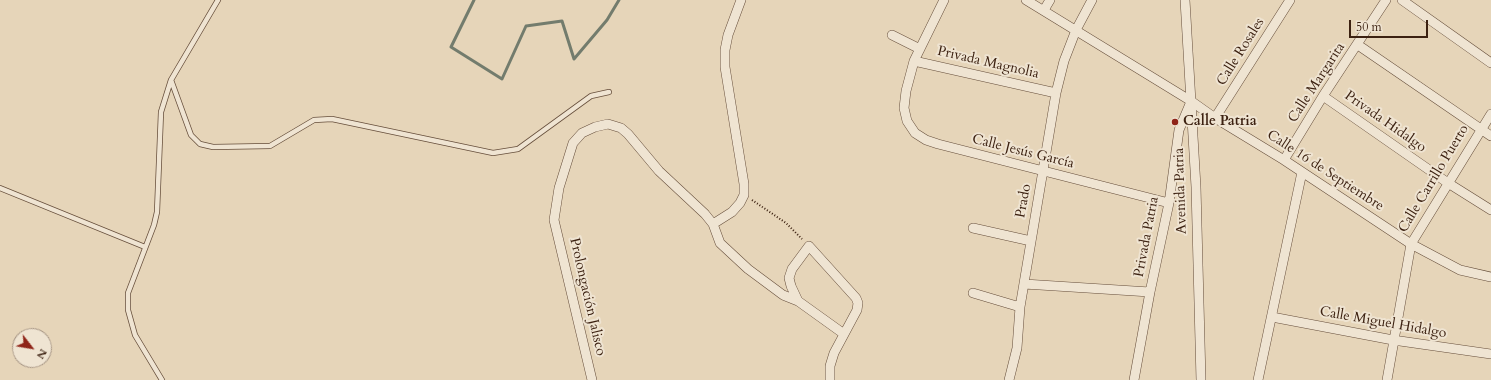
<!DOCTYPE html>
<html>
<head>
<meta charset="utf-8">
<style>
  body { margin:0 }
  #map { position:relative; width:1491px; height:380px; overflow:hidden; background:#e6d5b9; font-family:Cardo,serif }
  canvas { display:block }
  .north { position:absolute; left:12px; top:328px; width:40px; height:40px; box-sizing:border-box; background:#efe4d2; border:1px solid #a79685; border-radius:50%; rotate:121deg; font-size:11px; font-weight:700; line-height:16px; text-align:center; color:#3c2111 }
  .north::after { content:''; display:block; margin:auto; width:14px; height:18px; background:#8f2418; clip-path:polygon(50% 0,100% 100%,50% 72%,0 100%) }
  .scale { position:absolute; left:1349px; top:20px; width:79px; height:18px; box-sizing:border-box; border:2px solid #3c2111; border-top:0; padding-left:5px; font-size:12px; line-height:14px; white-space:nowrap; color:#3c2111; -webkit-text-stroke:3px #efe4d2; paint-order:stroke }
</style>
</head>
<body>
<div id="map">
<canvas width="1491" height="380"></canvas>
<div class="north">N</div>
<div class="scale">50 m</div>
</div>
<script>
const context = document.querySelector('canvas').getContext('2d');
context.lineJoin = 'round';
function poly(rows) {
  const path = new Path2D();
  for (const r of rows) {
    path.moveTo(r[0], r[1]);
    for (let i = 2; i < r.length; i += 2) path.lineTo(r[i], r[i + 1]);
  }
  return path;
}
function trace(path, color, width, dash) {
  context.strokeStyle = color;
  context.lineWidth = width;
  context.lineCap = dash ? 'butt' : 'round';
  context.setLineDash(dash || []);
  context.stroke(path);
}
function write(font, color, halo, rows, align = 'center') {
  context.font = font + ' Cardo,serif';
  context.lineWidth = 4;
  context.setLineDash([]);
  context.textBaseline = 'middle';
  context.strokeStyle = halo;
  context.fillStyle = color;
  for (const [text, x, y, turn = 0] of rows) {
    context.save();
    context.translate(x, y);
    context.rotate((+turn || 0) * Math.PI / 180);
    context.textAlign = isNaN(turn) ? turn : align;
    if (halo) context.strokeText(text, 0, 0);
    context.fillText(text, 0, 0);
    context.restore();
  }
}
const stream = poly([
  [474,0,451,47,502,79,526,26,562,21,574,59,607,20,619,0]
]);
const path = poly([
  [752,200,786,223,802,239]
]);
const lane = poly([
  [171,80,191,135,200,144,213,147,270,146,314,120,332,119,493,153,518,149,591,96,609,92],
  [0,188,145,247],
  [162,380,135,335,128,310,128,293,154,225,157,212,161,112,171,80,218,0]
]);
const street = poly([
  [944,0,914,61,906,91,904,108,907,121,915,133,926,140,938,144,1169,203],
  [1026,0,1191,101,1215,118,1284,160,1411,244,1460,270,1491,277],
  [1185,0,1196,187,1201,380],
  [1402,0,1491,63],
  [1044,10,1050,0],
  [892,35,920,49],
  [1358,45,1491,136],
  [914,61,1056,93],
  [1323,96,1448,183,1491,210],
  [1215,118,1290,0],
  [1284,160,1323,96,1386,0],
  [713,224,720,243,748,269,783,295,798,301,844,334],
  [973,228,1031,241],
  [1024,284,1150,292],
  [973,293,1020,307],
  [798,301,791,286,789,278,792,269,809,246,856,298,858,303,857,310,834,353,830,366,830,380],
  [1272,317,1393,340,1491,354],
  [592,380,554,220,559,188,573,143,582,133,595,127,608,124,621,128,628,134,659,171,705,214,713,224,732,212,740,203,744,195,744,184,725,67,725,50,728,35,741,0],
  [1009,380,1017,348,1020,307,1056,93,1064,61,1076,30,1092,0],
  [1134,380,1150,292,1169,203,1179,130,1190,104],
  [1258,380,1302,172],
  [1387,380,1411,244,1491,114]
]);
const markers = [
  [1175,122,4,"#8f2418"]
];
const streetNames = [
  ["Calle Rosales",1241,52,-58],
  ["Privada Magnolia",988,63,13],
  ["Calle Margarita",1317,83,-57],
  ["Privada Hidalgo",1385,122,35],
  ["Calle Jesús García",1023,152,14],
  ["Calle 16 de Septiembre",1325,171,33],
  ["Calle Carrillo Puerto",1434,179,-59],
  ["Avenida Patria",1181,191,-92],
  ["Prado",1024,201,-79],
  ["Privada Patria",1147,237,-79],
  ["Prolongación Jalisco",587,297,77],
  ["Calle Miguel Hidalgo",1383,323,10]
];
const poiNames = [
  ["Calle Patria",1183,122]
];
trace(stream, '#737c6d', 3);
trace(lane, '#664e3b', 6);
trace(street, '#664e3b', 10);
trace(path, '#3c2111', 2, [1, 2]);
trace(lane, '#efe4d2', 4.5);
trace(street, '#efe4d2', 9);
for (const [x, y, r, color] of markers) {
  const dot = new Path2D();
  dot.arc(x, y, r, 0, 2 * Math.PI);
  context.fillStyle = color;
  context.fill(dot);
  trace(dot, '#efe4d2', 1.5);
}
write('14px', '#3c2111', '#efe4d2', streetNames);
write('bold 14px', '#3c2111', '#efe4d2', poiNames, 'left');
</script>
</body>
</html>
